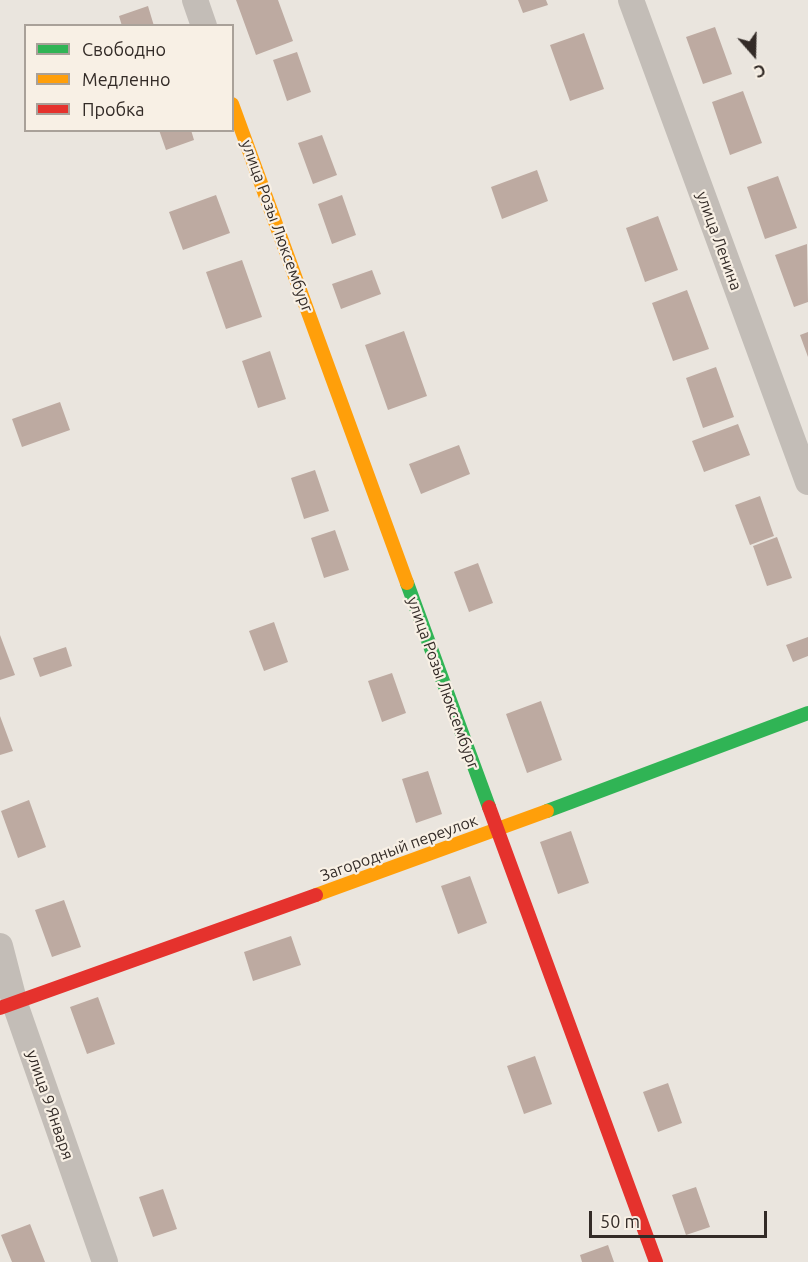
<!DOCTYPE html>
<html>
<head>
<meta charset="utf-8">
<style>
  body { margin:0 }
  #map { position:relative; width:808px; height:1262px; overflow:hidden; background:#eae5de; font-family:Ubuntu,sans-serif }
  canvas { display:block }
  .legend { position:absolute; left:24px; top:24px; width:210px; height:108px; box-sizing:border-box; background:#f8f0e5; border:2px solid #a9a199; margin:0; padding:8px 10px; list-style:none; font-size:18px; color:#332b27 }
  .legend li { display:flex; align-items:center; gap:12px; height:30px }
  .legend b { width:30px; border:2px solid #a9a199 }
  .north { position:absolute; left:724px; top:24px; width:60px; height:60px; -webkit-text-stroke:4px #f8f0e5; paint-order:stroke; rotate:160deg; font-size:16px; font-weight:700; line-height:24px; text-align:center; color:#332b27 }
  .north::after { content:''; display:block; margin:auto; width:21px; height:27px; background:#332b27; clip-path:polygon(50% 0,100% 100%,50% 72%,0 100%) }
  .scale { position:absolute; left:589px; top:1211px; width:178px; height:27px; box-sizing:border-box; border:3px solid #332b27; border-top:0; padding-left:8px; font-size:18px; line-height:21px; white-space:nowrap; color:#332b27; -webkit-text-stroke:4px #f8f0e5; paint-order:stroke }
</style>
</head>
<body>
<div id="map">
<canvas width="808" height="1262"></canvas>
<ul class="legend">
<li><b style="height:8px;background:#30b455"></b>Свободно</li>
<li><b style="height:8px;background:#ff9f0a"></b>Медленно</li>
<li><b style="height:8px;background:#e5322d"></b>Пробка</li>
</ul>
<div class="north">С</div>
<div class="scale">50 m</div>
</div>
<script>
const context = document.querySelector('canvas').getContext('2d');
context.lineJoin = 'round';
function fillPath(path, color) {
  context.fillStyle = color;
  context.fill(path, 'evenodd');
}
function poly(rows) {
  const path = new Path2D();
  for (const r of rows) {
    path.moveTo(r[0], r[1]);
    for (let i = 2; i < r.length; i += 2) path.lineTo(r[i], r[i + 1]);
  }
  return path;
}
function trace(path, color, width, dash) {
  context.strokeStyle = color;
  context.lineWidth = width;
  context.lineCap = dash ? 'butt' : 'round';
  context.setLineDash(dash || []);
  context.stroke(path);
}
function write(font, color, halo, rows, align = 'center') {
  context.font = font + ' Ubuntu,sans-serif';
  context.lineWidth = 4.5;
  context.setLineDash([]);
  context.textBaseline = 'middle';
  context.strokeStyle = halo;
  context.fillStyle = color;
  for (const [text, x, y, turn = 0] of rows) {
    context.save();
    context.translate(x, y);
    context.rotate((+turn || 0) * Math.PI / 180);
    context.textAlign = isNaN(turn) ? turn : align;
    if (halo) context.strokeText(text, 0, 0);
    context.fillText(text, 0, 0);
    context.restore();
  }
}
const building = poly([
  [236,0,278,0,293,41,256,55],
  [518,0,546,0,548,5,523,13],
  [148,6,154,26,122,26,119,16],
  [715,27,732,74,703,84,686,37],
  [584,33,604,89,570,101,550,45],
  [297,52,311,92,287,101,273,60],
  [743,91,762,143,730,155,712,102],
  [159,130,191,130,194,140,166,150],
  [322,135,337,175,313,184,298,143],
  [537,170,548,201,502,219,491,187],
  [778,176,797,228,765,239,747,187],
  [216,195,230,233,183,250,169,212],
  [342,195,356,235,332,244,318,204],
  [658,216,678,270,645,282,626,228],
  [807,244,808,302,794,307,775,255],
  [242,260,262,317,226,329,206,272],
  [372,270,381,294,341,309,332,284],
  [687,290,709,349,673,361,652,303],
  [404,331,427,396,388,410,365,345],
  [808,332,808,357,800,335],
  [270,351,286,399,258,408,242,361],
  [716,367,734,417,703,428,686,378],
  [60,402,70,430,22,447,12,419],
  [738,424,750,455,704,472,692,441],
  [459,445,470,474,421,494,409,464],
  [315,470,329,511,304,519,291,478],
  [760,496,774,536,750,545,735,505],
  [335,530,349,570,324,578,311,538],
  [777,537,792,578,767,586,753,546],
  [478,563,493,603,469,612,454,572],
  [274,622,288,662,264,671,249,631],
  [0,635,15,675,0,680],
  [808,637,808,656,793,662,786,645],
  [66,647,72,666,40,677,33,658],
  [392,673,406,713,382,722,368,681],
  [541,701,562,760,527,773,506,714],
  [0,716,13,751,0,755],
  [428,771,442,814,416,823,402,779],
  [29,800,46,847,18,858,1,811],
  [571,831,589,883,558,894,540,842],
  [470,876,487,923,458,934,441,886],
  [64,900,81,947,52,957,35,910],
  [291,936,301,965,253,981,244,952],
  [98,997,115,1044,87,1054,70,1007],
  [535,1056,552,1104,524,1114,507,1066],
  [668,1083,682,1123,658,1132,643,1092],
  [696,1187,710,1227,686,1235,672,1195],
  [163,1189,177,1229,153,1237,139,1197],
  [30,1224,45,1262,12,1262,1,1235],
  [608,1245,614,1262,582,1262,580,1255]
]);
const street = poly([
  [195,0,204,26],
  [631,0,808,482],
  [0,946,15,1004,105,1262]
]);
const fast = poly([
  [407,583,489,807],
  [547,811,808,713]
]);
const slow = poly([
  [232,104,407,583],
  [316,895,547,811]
]);
const jam = poly([
  [489,807,656,1262],
  [0,1008,316,895]
]);
const streetNames = [
  ["улица Розы Люксембург",277,226,70],
  ["улица Ленина",719,241,70],
  ["улица Розы Люксембург",443,683,70],
  ["Загородный переулок",399,848,-20],
  ["улица 9 Января",50,1105,71]
];
fillPath(building, '#bdaaa1');
trace(street, '#c3bdb7', 26);
trace(fast, '#30b455', 14);
trace(slow, '#ff9f0a', 14);
trace(jam, '#e5322d', 14);
write('16px', '#332b27', '#f8f0e5', streetNames);
</script>
</body>
</html>
